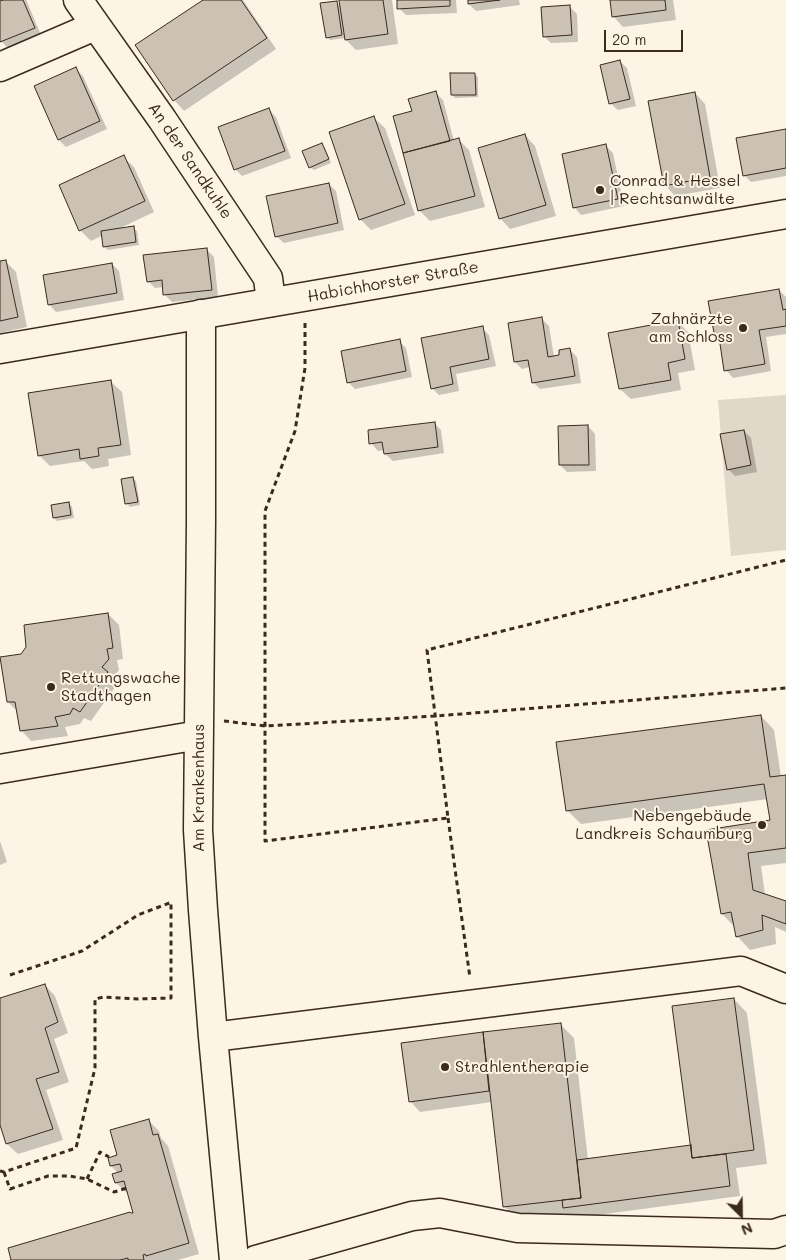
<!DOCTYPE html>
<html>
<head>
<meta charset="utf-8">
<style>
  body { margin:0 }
  #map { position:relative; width:786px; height:1260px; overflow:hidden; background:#fcf5e5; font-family:Mali,sans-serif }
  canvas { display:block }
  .north { position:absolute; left:716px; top:1190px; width:50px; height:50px; -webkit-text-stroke:4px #fcf5e5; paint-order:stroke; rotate:157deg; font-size:14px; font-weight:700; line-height:20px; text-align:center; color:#3b2a1e }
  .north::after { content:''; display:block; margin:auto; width:18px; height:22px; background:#3b2a1e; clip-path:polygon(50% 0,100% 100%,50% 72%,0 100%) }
  .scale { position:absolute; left:604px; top:30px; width:79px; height:22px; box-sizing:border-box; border:2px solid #3b2a1e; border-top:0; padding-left:6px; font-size:15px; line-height:18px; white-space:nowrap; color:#3b2a1e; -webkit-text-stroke:4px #fcf5e5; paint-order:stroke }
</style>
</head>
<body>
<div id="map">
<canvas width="786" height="1260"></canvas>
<div class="north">N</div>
<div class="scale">20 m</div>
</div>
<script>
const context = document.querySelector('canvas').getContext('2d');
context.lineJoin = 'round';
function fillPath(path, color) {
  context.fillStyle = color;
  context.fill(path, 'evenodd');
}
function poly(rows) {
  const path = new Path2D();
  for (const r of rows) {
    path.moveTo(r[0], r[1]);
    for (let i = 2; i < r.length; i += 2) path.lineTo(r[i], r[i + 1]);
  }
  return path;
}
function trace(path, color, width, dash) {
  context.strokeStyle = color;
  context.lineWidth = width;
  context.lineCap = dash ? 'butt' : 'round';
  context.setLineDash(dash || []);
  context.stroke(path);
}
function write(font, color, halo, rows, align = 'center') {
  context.font = font + ' Mali,sans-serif';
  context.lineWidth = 4;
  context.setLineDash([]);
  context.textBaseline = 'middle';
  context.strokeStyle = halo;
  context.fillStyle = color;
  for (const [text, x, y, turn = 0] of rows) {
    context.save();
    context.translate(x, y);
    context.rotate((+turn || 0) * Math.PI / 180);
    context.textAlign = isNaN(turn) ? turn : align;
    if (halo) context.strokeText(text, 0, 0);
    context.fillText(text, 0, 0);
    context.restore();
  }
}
const green = poly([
  [786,395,786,550,731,556,718,400]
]);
const shadow = poly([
  [7,0,26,0,27,2,41,35,8,48,1,41,0,39,0,3],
  [206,0,243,0,276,49,184,111,174,100],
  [340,0,392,0,398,44,356,50,346,40,345,38,330,40,327,37,336,2,341,7],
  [398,0,456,0,457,13,406,15,399,8],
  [469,0,519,0,520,5,476,11,469,4],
  [611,0,673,0,676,20,623,27,613,16],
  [570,7,577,14,578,42,551,43,544,36],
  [620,61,627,68,636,106,618,110,610,103],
  [76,69,83,76,107,129,66,147,59,140,35,86],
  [474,74,478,77,478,97,455,98,452,95],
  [436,93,443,100,454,141,459,140,469,150,485,207,430,221,419,210],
  [695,93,705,104,720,188,675,196,665,185],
  [269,110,276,117,291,158,242,176,235,169],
  [374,118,385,128,415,215,371,230,360,219],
  [786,130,786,176,751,182,744,175],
  [525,135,535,146,556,216,510,229,500,218],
  [321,145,325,148,331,163,314,170,310,167],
  [606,146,613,153,624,206,581,215,574,207],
  [123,157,134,167,154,212,116,230,133,228,137,231,139,245,108,250,105,247,103,235,91,241,80,230],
  [329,184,336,191,344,230,284,243,276,236],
  [207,250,214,257,218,297,172,302,164,294,164,287,155,288,148,281],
  [5,261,16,272,27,327,0,333,0,262],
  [112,264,119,271,124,300,56,312,49,304],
  [779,290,786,297,786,334,766,337,771,371,733,378,726,370,721,342,716,337],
  [541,318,549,326,554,357,561,356,570,350,577,357,581,383,540,389,533,382,530,367,522,369,515,362],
  [677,321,688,332,695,370,678,373,681,390,631,399,620,389],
  [482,328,489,335,496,366,456,374,459,391,439,395,432,388],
  [399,341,406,348,412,377,355,389,348,382],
  [111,382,122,392,131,455,108,459,109,466,92,469,84,461,50,466,39,455],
  [434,423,441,430,444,453,393,461,385,454,385,450,378,451,371,443],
  [588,426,595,434,596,471,567,472,560,465],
  [744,431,751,438,757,472,735,476,728,469],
  [133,478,136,481,140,505,130,507,127,504],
  [69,503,72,507,74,518,57,521,54,518],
  [108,614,119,625,123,659,117,660,119,670,112,678,118,683,91,721,84,718,80,724,65,727,68,736,31,741,21,730,18,712,8,702,21,655],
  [761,716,774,730,781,777,786,776,786,863,761,866,765,895,786,903,786,932,775,927,776,944,750,950,737,936,735,927,722,914,708,831,771,821,768,799,581,824,567,810],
  [0,841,7,862,0,865],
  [45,985,55,996,68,1033,54,1039,69,1082,46,1090,63,1140,18,1154,7,1144,0,1121,0,999],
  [734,999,747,1013,767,1164,736,1168,740,1196,575,1218,570,1214,517,1220,504,1206,492,1102,420,1112,410,1101,483,1034,561,1025,574,1038,588,1160,690,1146],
  [148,1120,159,1131,161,1138,168,1146,199,1254,178,1260,12,1260,135,1213,129,1193,127,1193,116,1183,119,1174,111,1166,109,1159,119,1156]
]);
const building = poly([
  [3,0,23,0,35,28,0,42,0,1,3,0],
  [203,0,241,0,267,38,173,101,135,45,203,0],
  [339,0,383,0,388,34,345,40,339,0],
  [397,0,450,0,450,6,397,9,397,0],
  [468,0,500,0,468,4,468,0],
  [610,0,665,0,666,10,612,17,610,0],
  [337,1,342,35,326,38,320,3,337,1],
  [570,5,572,35,543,37,541,7,570,5],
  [620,60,630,99,609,104,600,65,620,60],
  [76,67,100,121,58,140,34,86,76,67],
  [450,73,475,73,476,95,451,95,450,73],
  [436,91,450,141,403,153,393,116,412,111,408,99,436,91],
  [695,92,710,177,664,186,648,101,695,92],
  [269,108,285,151,234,170,218,127,269,108],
  [374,116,405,204,359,220,329,132,374,116],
  [786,129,786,168,743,176,736,138,786,129],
  [525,134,546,205,499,219,478,148,525,134],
  [459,138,475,196,418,211,403,153,459,138],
  [322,143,329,159,309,168,302,151,322,143],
  [606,144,618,199,573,208,562,154,606,144],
  [124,155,145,201,79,231,59,185,124,155],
  [329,183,338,223,275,237,266,196,329,183],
  [134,226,136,242,103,247,101,231,134,226],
  [207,248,212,290,163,295,162,280,147,282,143,255,207,248],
  [6,260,18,317,0,321,0,261,6,260],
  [112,263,117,293,48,305,43,275,112,263],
  [779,289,783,310,786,309,786,326,759,330,765,364,724,371,719,337,715,338,708,301,779,289],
  [542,317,548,357,559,355,559,350,570,348,575,376,532,383,528,360,514,362,508,323,542,317],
  [678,320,685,359,668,363,671,380,619,389,608,333,678,320],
  [483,326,489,359,450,367,453,384,431,389,421,338,483,326],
  [400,339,406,371,347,383,341,351,400,339],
  [111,380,121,445,98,448,99,456,80,459,79,449,38,456,28,393,111,380],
  [435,422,438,447,384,454,382,442,369,444,368,430,435,422],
  [588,425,589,465,559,465,558,426,588,425],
  [744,430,751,465,727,470,720,434,744,430],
  [133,477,138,502,125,504,121,479,133,477],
  [69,502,71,515,53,518,51,505,69,502],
  [108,613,113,648,107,649,109,659,102,667,108,672,80,712,73,708,70,714,55,717,58,726,20,731,15,702,7,702,0,657,21,654,26,647,24,625,108,613],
  [761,715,770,777,786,775,786,848,748,853,753,890,786,901,786,924,762,915,763,930,736,937,731,912,721,914,706,830,770,820,764,784,566,811,556,742,761,715],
  [45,984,58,1022,45,1028,59,1072,36,1079,53,1129,6,1144,0,1125,0,998,45,984],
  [734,998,754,1150,692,1158,672,1006,734,998],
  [561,1023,581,1198,503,1207,483,1032,561,1023],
  [483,1032,489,1091,409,1102,401,1043,483,1032],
  [149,1119,153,1135,158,1134,189,1243,146,1256,145,1254,143,1255,144,1260,128,1260,128,1258,120,1260,11,1260,8,1248,130,1212,131,1213,133,1213,124,1181,115,1183,112,1174,122,1171,120,1164,110,1166,108,1158,117,1155,110,1130,149,1119],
  [691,1145,692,1158,726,1154,730,1186,563,1208,562,1200,581,1198,577,1160,691,1145]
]);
const path = poly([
  [305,323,305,368,295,431,265,511,265,841,448,818,427,650,786,560],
  [224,721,265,726,436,716,786,688],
  [448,818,470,978],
  [10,975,82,951,138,915,172,902],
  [0,1171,4,1172,76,1148,95,1068,95,999,104,997,138,999,171,998,171,902],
  [4,1172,10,1189,48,1176,69,1176,87,1179,114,1192,127,1188],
  [87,1179,100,1152,109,1157]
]);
const minor = poly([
  [78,0,162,119,268,278,271,302],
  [0,67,95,26],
  [201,314,201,520,198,830,203,910,213,1037,234,1260],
  [0,769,199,735],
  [213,1037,741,971,786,989],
  [256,1260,412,1216,440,1213,518,1228,774,1234,786,1230]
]);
const major = poly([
  [0,349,786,214]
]);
const markers = [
  [600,190,5,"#3b2a1e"],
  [743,328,5,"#3b2a1e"],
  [51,687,5,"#3b2a1e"],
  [762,825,5,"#3b2a1e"],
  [445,1067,5,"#3b2a1e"]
];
const streetNames = [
  ["An der Sandkuhle",190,161,56],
  ["Habichhorster Straße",393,282,-10],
  ["Am Krankenhaus",199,788,-90]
];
const poiNames = [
  ["Conrad & Hessel",610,181],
  ["| Rechtsanwälte",610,199],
  ["Zahnärzte",733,319,"right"],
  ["am Schloss",733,337,"right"],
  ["Rettungswache",61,678],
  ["Stadthagen",61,696],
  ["Nebengebäude",752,816,"right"],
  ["Landkreis Schaumburg",752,834,"right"],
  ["Strahlentherapie",455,1067]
];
fillPath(green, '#e0d8c8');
fillPath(shadow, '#0003');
fillPath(building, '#ccc2b3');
trace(building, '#3b2a1e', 1);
trace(minor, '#3b2a1e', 31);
trace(major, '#3b2a1e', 31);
trace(path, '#3b2a1e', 3, [5, 4]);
trace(minor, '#fcf5e5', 28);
trace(major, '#fcf5e5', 28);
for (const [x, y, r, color] of markers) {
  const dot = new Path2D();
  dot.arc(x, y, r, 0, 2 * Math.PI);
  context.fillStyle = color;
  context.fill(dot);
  trace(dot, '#fcf5e5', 2);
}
write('16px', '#3b2a1e', '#fcf5e5', streetNames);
write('16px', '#3b2a1e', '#fcf5e5', poiNames, 'left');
</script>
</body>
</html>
